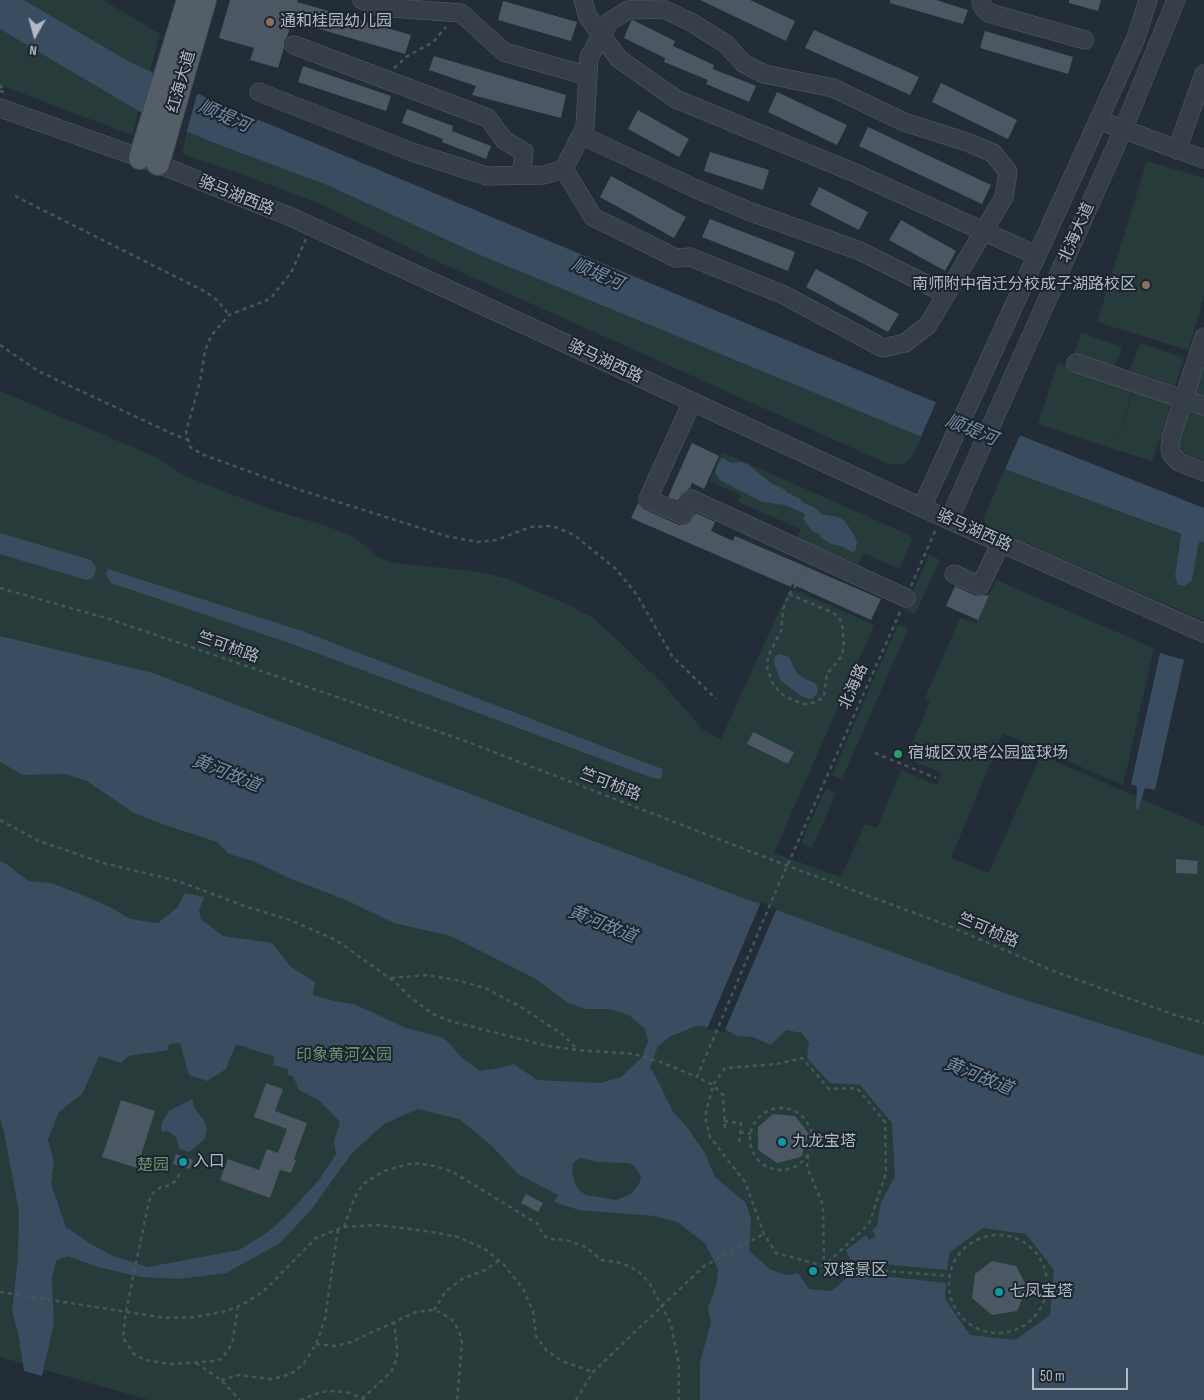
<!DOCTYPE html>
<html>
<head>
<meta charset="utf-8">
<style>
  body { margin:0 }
  #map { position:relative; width:1204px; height:1400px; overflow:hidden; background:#232d38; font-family:"Sofia Sans Condensed",sans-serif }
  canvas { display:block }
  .north { position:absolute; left:10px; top:10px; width:50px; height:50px; -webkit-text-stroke:4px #1c242d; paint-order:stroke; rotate:187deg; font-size:14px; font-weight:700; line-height:20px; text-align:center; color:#b1bac4 }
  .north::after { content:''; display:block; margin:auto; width:18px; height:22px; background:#b1bac4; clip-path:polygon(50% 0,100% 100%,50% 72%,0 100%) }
  .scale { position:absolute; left:1032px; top:1368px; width:96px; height:22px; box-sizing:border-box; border:2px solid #b1bac4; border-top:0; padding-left:6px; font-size:15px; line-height:18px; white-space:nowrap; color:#b1bac4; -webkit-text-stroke:4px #1c242d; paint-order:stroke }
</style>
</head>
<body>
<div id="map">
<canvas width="1204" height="1400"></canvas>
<div class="north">N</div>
<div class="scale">50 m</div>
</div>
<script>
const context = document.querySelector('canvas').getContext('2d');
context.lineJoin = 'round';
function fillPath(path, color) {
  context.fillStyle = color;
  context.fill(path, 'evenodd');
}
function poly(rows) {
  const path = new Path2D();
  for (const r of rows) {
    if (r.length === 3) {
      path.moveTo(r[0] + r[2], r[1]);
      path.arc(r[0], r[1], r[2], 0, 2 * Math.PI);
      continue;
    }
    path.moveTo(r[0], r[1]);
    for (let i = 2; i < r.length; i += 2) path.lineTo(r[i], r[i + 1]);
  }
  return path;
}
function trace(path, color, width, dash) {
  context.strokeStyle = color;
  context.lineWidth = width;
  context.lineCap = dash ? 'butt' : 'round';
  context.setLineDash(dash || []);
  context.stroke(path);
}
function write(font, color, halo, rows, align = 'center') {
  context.font = font + ' "Sofia Sans Condensed","Noto Sans SC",sans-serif';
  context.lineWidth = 4;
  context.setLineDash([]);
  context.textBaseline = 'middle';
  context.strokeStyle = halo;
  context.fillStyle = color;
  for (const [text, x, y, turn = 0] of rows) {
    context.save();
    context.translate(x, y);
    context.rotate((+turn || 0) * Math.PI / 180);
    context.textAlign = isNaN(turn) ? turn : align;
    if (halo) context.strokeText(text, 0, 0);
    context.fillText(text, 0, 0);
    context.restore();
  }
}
const green = poly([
  [0,0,103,0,160,34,132,135,0,85],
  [187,131,327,185,475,253,922,437,911,458,904,464,896,465,888,464,434,260,325,206,247,176,188,156,182,153],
  [1147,161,1204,178,1204,297,1188,350,1097,322],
  [1081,333,1122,347,1113,372,1073,358],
  [1140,343,1184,358,1175,386,1130,370],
  [1204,361,1204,398,1195,395,1194,389],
  [1058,363,1133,388,1114,449,1038,424],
  [1134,389,1172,401,1152,461,1114,449],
  [0,391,156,457,185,476,272,510,324,525,354,537,380,558,395,563,480,572,508,579,571,606,593,618,611,634,665,686,703,730,721,739,788,592,797,591,874,625,774,853,841,877,865,824,877,828,901,770,937,785,941,773,906,758,930,701,925,698,960,618,976,623,996,580,1154,648,1123,785,1003,733,951,858,989,873,1041,755,1204,826,1204,1400,149,1400,0,1357],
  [1195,411,1204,414,1204,461,1182,452,1178,442,1187,416,1189,412],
  [722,452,907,534,912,540,899,569,864,553,858,565,797,538,801,529,738,502,741,495,710,481],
  [1005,469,1204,543,1204,621,990,527,985,523,984,517],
  [929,555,940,560,915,614,905,610],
  [898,624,908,629,842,779,832,775],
  [826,788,836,793,812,848,801,843]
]);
const water = poly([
  [0,0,24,0,128,61,216,102,923,397,1204,508,1204,543,1199,541,1192,580,1185,586,1177,584,1177,580,1175,577,1181,534,1018,474,917,435,475,253,327,185,212,142,142,113,0,29],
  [721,458,723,458,731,463,740,462,747,464,771,483,785,490,786,492,799,498,802,502,814,507,822,514,838,517,845,521,854,535,857,542,856,548,854,553,841,546,831,544,820,537,819,533,813,532,803,519,805,514,785,505,762,502,720,480,716,474,716,468],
  [0,533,91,560,96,567,95,574,91,579,86,580,0,554],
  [108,569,302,631,662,769,662,777,659,779,650,777,295,645,111,583,106,574],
  [0,636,153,673,738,896,1010,995,1204,1056,1204,1400,700,1400,700,1362,711,1323,708,1308,717,1283,718,1269,705,1243,677,1222,655,1216,579,1210,554,1202,558,1195,518,1174,491,1145,459,1119,418,1109,384,1124,352,1153,311,1210,280,1243,226,1273,178,1279,141,1277,98,1267,67,1256,56,1261,52,1279,54,1323,42,1376,24,1371,18,1332,12,1311,18,1257,19,1212,4,1132,0,1119,0,861,5,863,28,881,51,883,80,894,110,907,130,919,158,923,177,908,185,893,204,897,199,911,201,919,223,936,272,943,291,967,315,982,313,995,334,1001,354,1004,406,1028,441,1037,446,1040,462,1058,480,1071,500,1068,514,1064,537,1080,601,1083,621,1077,632,1067,642,1057,648,1041,645,1029,630,1016,611,1009,586,1009,568,1003,536,979,451,936,394,923,346,900,289,878,253,861,229,854,217,842,162,824,134,813,87,781,65,774,23,775,0,762],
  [696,1026,723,1028,737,1036,753,1037,771,1045,786,1030,802,1033,809,1043,807,1058,830,1083,860,1085,892,1123,895,1176,881,1203,877,1226,872,1230,876,1236,869,1240,866,1235,846,1250,851,1261,947,1270,950,1252,983,1228,1026,1234,1054,1270,1050,1315,1015,1340,970,1335,945,1299,946,1283,847,1272,847,1278,831,1291,809,1289,798,1273,788,1275,771,1270,749,1251,751,1219,746,1203,715,1177,705,1153,687,1127,673,1112,658,1081,650,1067,658,1046,671,1036],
  [180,1043,189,1075,207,1081,226,1069,236,1044,275,1057,273,1065,288,1069,288,1075,293,1076,299,1090,320,1101,340,1122,334,1141,336,1154,319,1180,285,1217,268,1232,239,1250,148,1267,111,1255,89,1243,66,1227,51,1184,54,1161,48,1140,59,1112,82,1094,99,1056,121,1063,128,1056,168,1050,169,1044],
  [580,1158,598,1162,630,1163,636,1168,641,1177,639,1184,631,1194,616,1200,586,1195,580,1191,576,1186,572,1172,573,1163],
  [1160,653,1184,660,1155,790,1145,788,1138,810,1136,809,1137,786,1131,784],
  [779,654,789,657,796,672,803,678,815,683,818,689,817,694,813,698,808,699,800,695,780,680,774,663,775,656],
  [192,1099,194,1107,204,1121,207,1129,205,1139,189,1152,180,1149,176,1137,168,1131,162,1132,161,1128,162,1123,169,1111]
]);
const pier = poly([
  [154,70,198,91,186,134,142,116],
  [937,400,1021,433,1004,471,920,439],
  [761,902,777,908,724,1032,707,1029]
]);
const building = poly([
  [230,0,298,0,297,2,411,35,405,54,292,21,287,37,284,42,284,48,278,68,250,60,254,48,219,38],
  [700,0,750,0,795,21,786,41],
  [890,0,936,0,968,10,963,24,890,3],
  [1069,0,1101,0,1098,11,1069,3],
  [503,1,577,22,571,41,498,20],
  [633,20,675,41,673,46,714,65,713,69,756,86,749,102,706,84,708,80,664,62,665,58,624,38,631,21],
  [814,30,919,77,910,95,805,48],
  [985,31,1073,57,1068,74,980,48],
  [434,56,566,95,561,118,472,95,476,86,429,70],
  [303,66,391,96,386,111,298,82],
  [941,83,1017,120,1008,139,932,102],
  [777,92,847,125,837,145,768,112],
  [407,109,453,126,452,131,491,146,486,159,442,142,443,139,402,123],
  [638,110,689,139,679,157,628,129],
  [868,127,991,185,982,204,859,146],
  [710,152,769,170,763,190,704,171],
  [611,176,686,217,674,238,600,197],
  [819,187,868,212,859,230,810,205],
  [710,219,795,252,788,271,702,237],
  [901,220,956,251,945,271,889,240],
  [816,269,899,314,888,332,806,287],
  [692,443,719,456,704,489,692,483,690,488,682,494,678,501,668,497],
  [638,503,644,509,679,525,684,525,689,523,696,513,715,522,711,531,733,541,735,536,881,599,871,620,792,584,791,587,631,518],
  [955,586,976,596,989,595,978,620,946,606],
  [753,732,794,752,788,764,747,744],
  [1176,859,1198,861,1197,874,1176,873],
  [266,1083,283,1089,275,1111,307,1123,294,1159,296,1160,291,1173,280,1170,270,1198,220,1180,228,1159,259,1170,267,1149,278,1153,287,1129,254,1117],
  [121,1100,155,1111,137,1168,102,1157],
  [773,1114,795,1116,809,1134,801,1157,777,1163,758,1150,758,1127],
  [176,1154,193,1160,190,1169,173,1164],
  [526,1194,543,1203,538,1212,521,1203],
  [992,1261,1016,1266,1027,1287,1017,1311,992,1315,972,1298,975,1274]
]);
const path = poly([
  [394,68,406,57,433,42,446,27],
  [0,85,4,91],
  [0,91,7,93],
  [15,196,206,292,218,301,229,315],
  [306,239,291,273,270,299,229,315,211,336,205,351,200,382,186,432,190,447,204,455,300,490,446,536,478,542,496,540,531,527,553,526,574,535,616,569,637,595,672,656,716,699],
  [0,345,38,371,175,435,188,440],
  [911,586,936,529],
  [0,588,106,618,460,739,788,866,944,924,1056,972,1175,1015,1204,1023],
  [789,594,829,611,836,615,842,622,844,647,841,657,827,674,824,696,817,702,805,704,792,700,780,693,772,682,767,667,768,656,781,631,783,610,789,594,796,585,805,567],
  [900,612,772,900,697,1077,713,1085,705,1117,710,1137,745,1182,764,1234,776,1253,824,1266,950,1276],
  [875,753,936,778],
  [0,820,39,841,77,854,103,863,178,881,247,907,290,920,336,940,395,982,411,998,433,1014,450,1021,548,1046,578,1050,634,1054,661,1062,697,1077],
  [391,978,427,975,456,980,485,988,521,1007,562,1034,577,1049],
  [781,1139,31],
  [724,1121,741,1123,739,1145],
  [725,1128,723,1095,713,1085,725,1068,777,1064,802,1058,829,1089,857,1088,885,1122,886,1173,869,1224,824,1266],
  [740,1132,751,1134],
  [808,1155,807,1167,823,1205,824,1266],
  [179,1174,177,1180,171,1185,161,1187,154,1192,149,1201,126,1311,123,1338,134,1354,145,1360,170,1364,215,1361,221,1359,229,1349,233,1340,238,1306],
  [344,1227,354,1199,363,1184,384,1171,413,1163,435,1166,453,1172,538,1224,543,1235,549,1239,566,1240,586,1247,601,1260,617,1262,629,1266,640,1273,650,1284,671,1324,679,1365,679,1400],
  [998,1284,49],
  [0,1292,166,1318,196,1317,227,1311,245,1303,264,1291,316,1238,344,1227,377,1225,426,1231,458,1237,485,1249,505,1266,523,1289,533,1311,536,1336,546,1350,562,1361,593,1372],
  [434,1310,446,1291,462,1279,485,1270,498,1261],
  [316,1344,335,1346,351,1342,416,1312,433,1310,442,1313,452,1320,459,1331,462,1343,457,1400],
  [196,1363,221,1380,240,1400],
  [221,1380,239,1375,270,1379,282,1377,294,1372,304,1363,316,1344,325,1319,338,1229],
  [362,1399,391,1372,397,1358,397,1346,394,1323],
  [300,1400,321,1392,335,1391,350,1393,365,1400],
  [576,1400,593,1372,704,1266,764,1234]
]);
const minor = poly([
  [362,0,379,7,461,13,504,52,588,76],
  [583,0,588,17,619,59,676,99,855,173,1036,255],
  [981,0,982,6,989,13,1085,40],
  [663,9,691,22,726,44,743,63,764,74,833,88,904,122,967,142,993,153,1008,172,1004,197,928,325,905,343,883,348,784,295,690,257,676,258,593,217,564,169,585,127,589,57,609,22,628,10,663,9],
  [294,45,488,118,504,140,524,152,521,175],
  [259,92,412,152,487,176,544,175,564,169],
  [0,108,158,164,291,217,949,520,1204,633],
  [1098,120,1204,159],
  [581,135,694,188,751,212,860,251,946,294],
  [1177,150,1204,74],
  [1204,337,1171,437,1170,448,1171,454,1179,462,1204,472],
  [1076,363,1204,406],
  [692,402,648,499,683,515,691,499,906,598],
  [922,507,1136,38,1148,0],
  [949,520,1123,130,1176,0],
  [954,574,980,586,1001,543]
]);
const major = poly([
  [140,158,188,0],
  [158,164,205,0]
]);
const markers = [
  [270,22,5,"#8d6e63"],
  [1146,285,5,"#8d6e63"],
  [898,754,5,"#2e9e5b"],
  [782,1142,5,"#0f9aa8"],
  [183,1162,5,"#0f9aa8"],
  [813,1271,5,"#0f9aa8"],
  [999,1292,5,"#0f9aa8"]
];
const poiNames = [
  ["通和桂园幼儿园",280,22],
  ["南师附中宿迁分校成子湖路校区",1136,285,"right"],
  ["宿城区双塔公园篮球场",908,754],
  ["九龙宝塔",792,1142],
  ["入口",193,1162],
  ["双塔景区",823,1271],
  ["七凤宝塔",1009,1292]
];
const streetNames = [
  ["红海大道",182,82,-74],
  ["骆马湖西路",236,196,22],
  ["北海大道",1077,233,-66],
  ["骆马湖西路",605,362,25],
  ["骆马湖西路",974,531,24],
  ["竺可桢路",228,648,19],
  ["北海路",854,687,-66],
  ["竺可桢路",610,785,21],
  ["竺可桢路",988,931,23]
];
const parkNames = [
  ["印象黄河公园",344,1056],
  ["楚园",153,1166]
];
const waterNames = [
  ["顺堤河",224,117,23],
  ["顺堤河",597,275,23],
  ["顺堤河",971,431,22],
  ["黄河故道",226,774,22],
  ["黄河故道",602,925,22],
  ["黄河故道",978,1077,22]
];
fillPath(green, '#283b3b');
fillPath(water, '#394c60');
fillPath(pier, '#232d38');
fillPath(building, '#4b5763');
trace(minor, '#545d66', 19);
trace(major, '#404851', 24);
trace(path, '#445758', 2.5, [4, 4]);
trace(minor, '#363f48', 18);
trace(major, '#545e68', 22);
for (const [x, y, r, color] of markers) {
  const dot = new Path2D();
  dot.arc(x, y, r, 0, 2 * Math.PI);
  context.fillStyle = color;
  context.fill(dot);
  trace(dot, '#1c242d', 2);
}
write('16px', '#b1bac4', '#1c242d', poiNames, 'left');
write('16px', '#b1bac4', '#1c242d', streetNames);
write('16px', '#6a9372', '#1c242d', parkNames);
write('italic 18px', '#748ca6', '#1c242d', waterNames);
</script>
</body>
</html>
